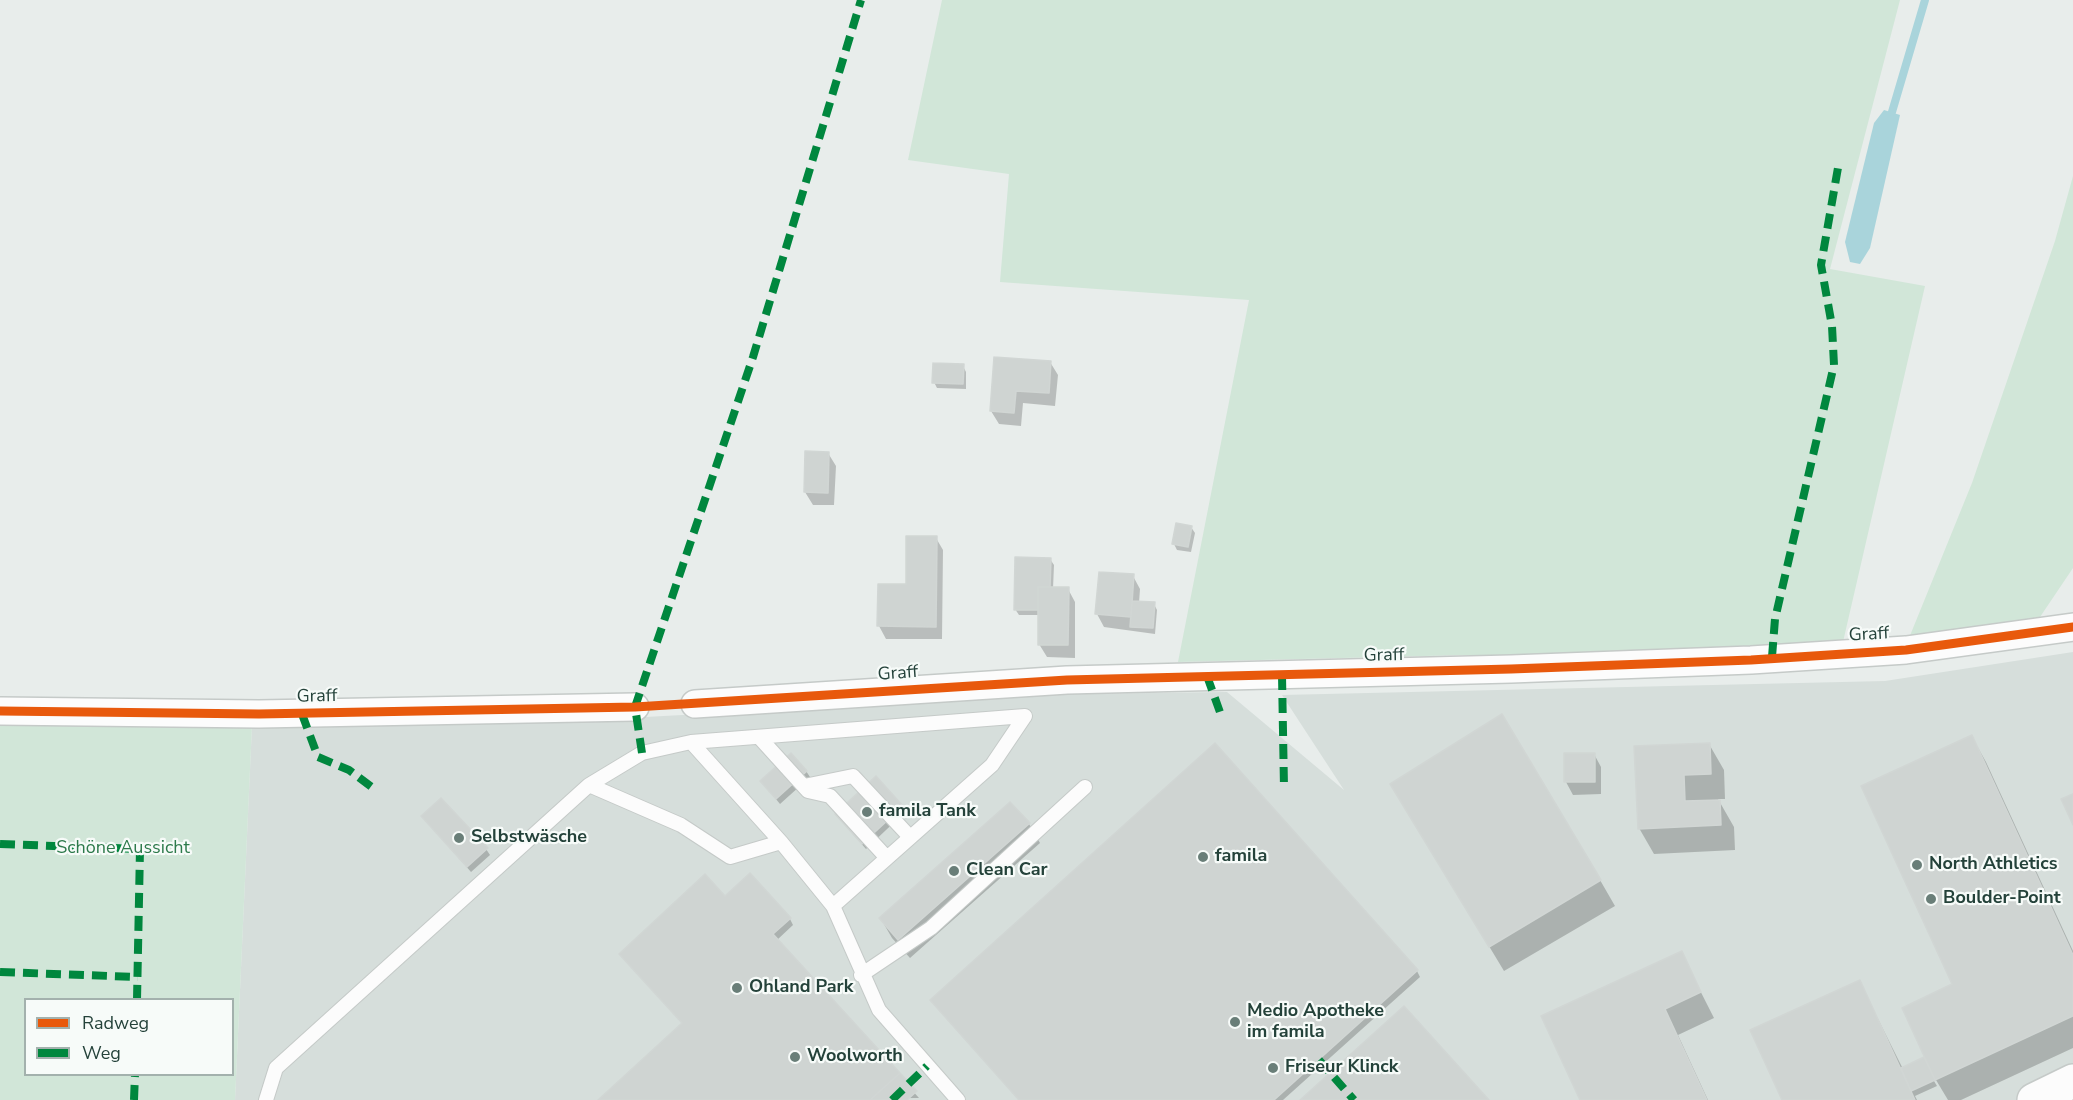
<!DOCTYPE html>
<html>
<head>
<meta charset="utf-8">
<style>
  body { margin:0 }
  #map { position:relative; width:2073px; height:1100px; overflow:hidden; background:#e8edeb; font-family:"Nunito Sans",sans-serif }
  canvas { display:block }
  .legend { position:absolute; left:24px; top:998px; width:210px; height:78px; box-sizing:border-box; background:#f7fbf9; border:2px solid #a3b1ad; margin:0; padding:8px 10px; list-style:none; font-size:18px; color:#24423a }
  .legend li { display:flex; align-items:center; gap:12px; height:30px }
  .legend b { width:30px; border:2px solid #a3b1ad }
</style>
</head>
<body>
<div id="map">
<canvas width="2073" height="1100"></canvas>
<ul class="legend">
<li><b style="height:8px;background:#e8590c"></b>Radweg</li>
<li><b style="height:8px;background:#00873e"></b>Weg</li>
</ul>
</div>
<script>
const context = document.querySelector('canvas').getContext('2d');
context.lineJoin = 'round';
function fillPath(path, color) {
  context.fillStyle = color;
  context.fill(path, 'evenodd');
}
function poly(rows) {
  const path = new Path2D();
  for (const r of rows) {
    path.moveTo(r[0], r[1]);
    for (let i = 2; i < r.length; i += 2) path.lineTo(r[i], r[i + 1]);
  }
  return path;
}
function trace(path, color, width, dash) {
  context.strokeStyle = color;
  context.lineWidth = width;
  context.lineCap = dash ? 'butt' : 'round';
  context.setLineDash(dash || []);
  context.stroke(path);
}
function write(font, color, halo, rows, align = 'center') {
  context.font = font + ' "Nunito Sans",sans-serif';
  context.lineWidth = 4.5;
  context.setLineDash([]);
  context.textBaseline = 'middle';
  context.strokeStyle = halo;
  context.fillStyle = color;
  for (const [text, x, y, turn = 0] of rows) {
    context.save();
    context.translate(x, y);
    context.rotate((+turn || 0) * Math.PI / 180);
    context.textAlign = isNaN(turn) ? turn : align;
    if (halo) context.strokeText(text, 0, 0);
    context.fillText(text, 0, 0);
    context.restore();
  }
}
const built = poly([
  [2073,652,2073,1100,235,1100,252,725,627,718,1069,694,1227,692,1344,790,1282,695,1885,681]
]);
const green = poly([
  [942,0,1900,0,1830,269,1925,286,1843,642,1627,657,1465,655,1178,662,1249,300,1000,282,1009,174,908,160],
  [2073,176,2073,568,2040,617,1909,638,1972,483,2055,241],
  [0,722,252,725,235,1100,0,1100],
  [26,1000,232,1000,232,1074,26,1074]
]);
const water = poly([
  [1884,110,1900,115,1870,248,1860,264,1850,262,1845,242,1874,123]
]);
const shadow = poly([
  [995,358,1050,362,1058,375,1055,406,1023,403,1021,426,999,424,991,411],
  [963,366,966,372,966,389,937,388,934,382],
  [828,453,836,466,834,505,813,505,805,492],
  [1191,527,1195,533,1191,552,1177,550,1174,544],
  [936,538,943,550,942,639,886,639,879,626],
  [1050,559,1054,565,1053,589,1068,589,1075,602,1075,658,1047,657,1039,644,1040,615,1019,615,1015,609],
  [1133,576,1140,589,1139,603,1154,604,1157,610,1155,634,1104,627,1097,614],
  [1972,737,1986,762,2073,951,2073,1048,1961,1100,1948,1100,1936,1080,1934,1081,1937,1086,1915,1096,1917,1100,1783,1100,1859,981,1903,1069,1926,1058,1954,985],
  [1709,744,1724,770,1725,799,1718,799,1734,827,1735,850,1654,854,1639,828],
  [1594,754,1601,767,1601,794,1573,795,1566,782],
  [806,771,810,777,780,804,762,782],
  [902,806,905,812,866,849,836,815],
  [1407,810,1600,880,1615,906,1504,971],
  [423,817,486,849,490,855,471,872],
  [1029,824,1040,843,910,958,892,938,881,919],
  [725,898,790,919,793,925,777,940,919,1098,600,1100,683,1024],
  [1681,953,1714,1018,1678,1035,1708,1100,1581,1100],
  [1417,971,1420,977,1283,1100,1019,1100,932,1000]
]);
const stream = poly([
  [1892,112,1925,0]
]);
const building = poly([
  [994,357,1051,361,1049,393,1016,391,1014,413,990,411,994,357],
  [933,363,964,364,963,384,932,383,933,363],
  [805,451,829,452,828,493,804,492,805,451],
  [1176,523,1192,526,1188,547,1172,544,1176,523],
  [906,536,937,536,936,627,877,626,878,584,906,584,906,536],
  [1015,557,1051,558,1050,587,1038,587,1038,610,1014,610,1015,557],
  [1099,572,1134,574,1131,617,1095,614,1099,572],
  [1038,587,1069,587,1068,645,1038,645,1038,587],
  [1132,601,1155,602,1153,628,1130,627,1132,601],
  [1502,714,1601,880,1489,947,1390,784,1502,714],
  [1972,735,2073,955,2073,1016,1935,1080,1902,1008,1952,984,1861,786,1972,735],
  [1215,743,1418,970,1274,1100,1019,1100,930,1000,1215,743],
  [1710,743,1711,774,1684,775,1685,801,1720,800,1721,825,1638,829,1634,746,1710,743],
  [791,753,807,771,776,799,760,781,791,753],
  [1564,753,1595,753,1595,782,1564,782,1564,753],
  [876,776,903,806,862,844,835,814,876,776],
  [2073,794,2073,825,2061,799,2073,794],
  [441,798,488,848,467,867,421,816,441,798],
  [1010,802,1030,823,898,940,879,918,1010,802],
  [750,873,791,918,773,934,900,1073,870,1100,598,1100,682,1023,619,954,705,874,725,896,750,873],
  [1682,951,1701,992,1665,1009,1707,1100,1580,1100,1541,1016,1682,951],
  [1860,980,1915,1100,1782,1100,1750,1030,1860,980],
  [1404,1006,1489,1100,1300,1100,1404,1006],
  [1924,1057,1935,1080,1911,1091,1901,1068,1924,1057],
  [900,1073,917,1091,907,1100,870,1100,900,1073]
]);
const service = poly([
  [759,737,808,791,830,796,887,858],
  [691,742,1025,716,992,765,833,906],
  [589,785,681,825,730,857,781,842],
  [804,786,853,776,910,837],
  [861,975,931,928,1085,787],
  [266,1100,276,1068,589,785,642,753,691,742,781,842,833,906,879,1010,958,1100]
]);
const minor = poly([
  [695,704,1067,680,1511,669,1751,660,1906,650,2073,627],
  [0,711,259,714,635,707]
]);
const tertiary = poly([
  [2034,1100,2073,1081]
]);
const quiet = poly([
  [1772,657,1775,619,1834,365,1832,326,1821,265,1839,162],
  [1282,675,1284,788],
  [1207,676,1221,715],
  [302,714,318,757,349,770,377,791],
  [642,753,635,707,753,357,861,0],
  [0,844,140,849,137,1000],
  [0,972,138,977],
  [1319,1060,1354,1100],
  [134,1100,135,1074],
  [892,1100,927,1066]
]);
const cycleway = poly([
  [0,711,259,714,635,707,1067,680,1511,669,1751,660,1906,650,2073,627]
]);
const markers = [
  [867,812,6,"#697e78"],
  [459,838,6,"#697e78"],
  [1203,857,6,"#697e78"],
  [1917,865,6,"#697e78"],
  [954,871,6,"#697e78"],
  [1931,899,6,"#697e78"],
  [737,988,6,"#697e78"],
  [1235,1022,6,"#697e78"],
  [795,1057,6,"#697e78"],
  [1273,1068,6,"#697e78"]
];
const streetNames = [
  ["Graff",1869,635,-3],
  ["Graff",1384,656,-1],
  ["Graff",898,674,-4],
  ["Graff",317,697,-1]
];
const poiNames = [
  ["famila Tank",879,812],
  ["Selbstwäsche",471,838],
  ["famila",1215,857],
  ["North Athletics",1929,865],
  ["Clean Car",966,871],
  ["Boulder-Point",1943,899],
  ["Ohland Park",749,988],
  ["Medio Apotheke",1247,1012],
  ["im famila",1247,1033],
  ["Woolworth",807,1057],
  ["Friseur Klinck",1285,1068]
];
const parkNames = [
  ["Schöne Aussicht",123,849]
];
fillPath(built, '#d6dedb');
fillPath(green, '#d1e6d8');
fillPath(water, '#a9d4db');
fillPath(shadow, '#0003');
trace(stream, '#a9d4db', 8);
fillPath(building, '#cfd4d2');
trace(building, '#d1d6d4', 1.5);
trace(service, '#c5cac8', 16);
trace(minor, '#c5cac8', 30);
trace(tertiary, '#c5cac8', 36);
trace(service, '#fcfcfc', 14);
trace(minor, '#fcfcfc', 27);
trace(tertiary, '#fcfcfc', 33);
trace(quiet, '#00873e', 8, [15, 8]);
trace(cycleway, '#e8590c', 9);
for (const [x, y, r, color] of markers) {
  const dot = new Path2D();
  dot.arc(x, y, r, 0, 2 * Math.PI);
  context.fillStyle = color;
  context.fill(dot);
  trace(dot, '#f7fbf9', 2);
}
write('18px', '#24423a', '#f7fbf9', streetNames);
write('bold 18px', '#24423a', '#f7fbf9', poiNames, 'left');
write('18px', '#2d7a4b', '#f7fbf9', parkNames);
</script>
</body>
</html>
